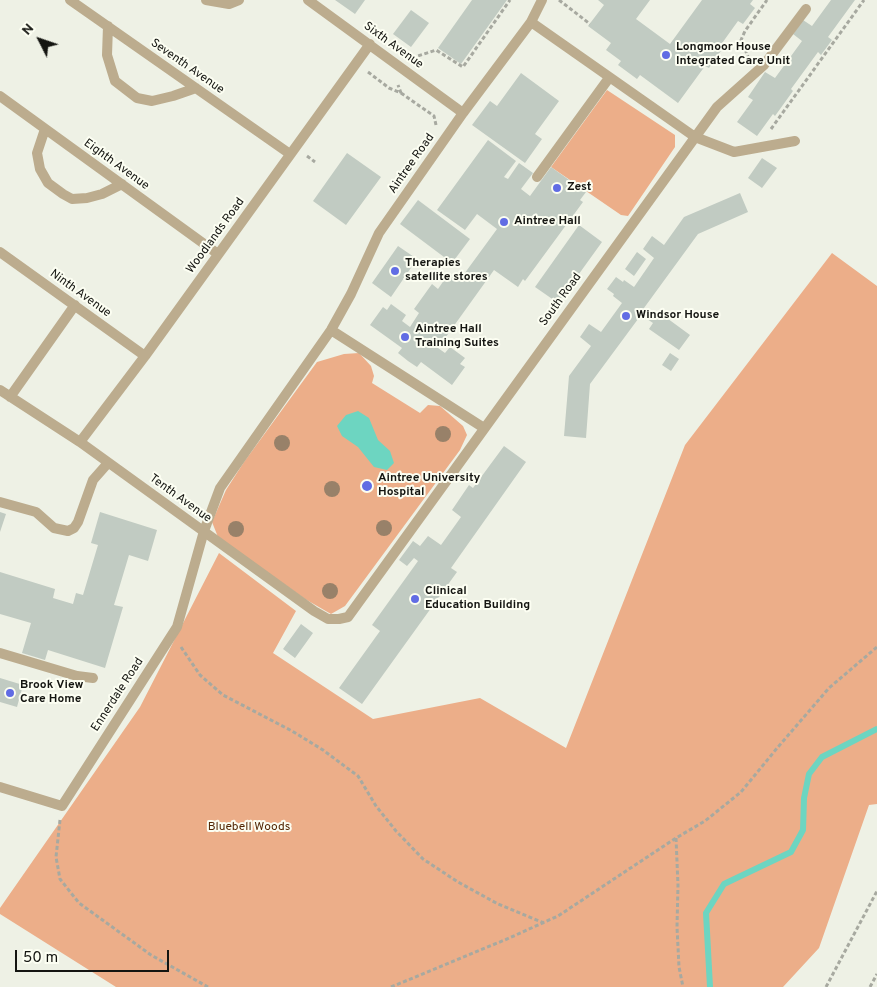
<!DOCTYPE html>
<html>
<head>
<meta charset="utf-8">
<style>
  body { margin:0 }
  #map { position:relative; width:877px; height:987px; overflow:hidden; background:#eef1e5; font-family:Overpass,sans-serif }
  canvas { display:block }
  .north { position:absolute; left:15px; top:15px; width:50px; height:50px; -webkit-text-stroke:4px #fcfef2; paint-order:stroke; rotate:311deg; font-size:14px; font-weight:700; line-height:20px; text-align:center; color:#141511 }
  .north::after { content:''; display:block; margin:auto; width:18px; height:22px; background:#141511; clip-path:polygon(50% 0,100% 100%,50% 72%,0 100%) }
  .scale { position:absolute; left:15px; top:950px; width:154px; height:22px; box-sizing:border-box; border:2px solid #141511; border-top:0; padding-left:6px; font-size:15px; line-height:18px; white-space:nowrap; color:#141511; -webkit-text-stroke:4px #fcfef2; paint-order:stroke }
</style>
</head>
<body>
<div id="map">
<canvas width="877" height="987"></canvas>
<div class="north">N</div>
<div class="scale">50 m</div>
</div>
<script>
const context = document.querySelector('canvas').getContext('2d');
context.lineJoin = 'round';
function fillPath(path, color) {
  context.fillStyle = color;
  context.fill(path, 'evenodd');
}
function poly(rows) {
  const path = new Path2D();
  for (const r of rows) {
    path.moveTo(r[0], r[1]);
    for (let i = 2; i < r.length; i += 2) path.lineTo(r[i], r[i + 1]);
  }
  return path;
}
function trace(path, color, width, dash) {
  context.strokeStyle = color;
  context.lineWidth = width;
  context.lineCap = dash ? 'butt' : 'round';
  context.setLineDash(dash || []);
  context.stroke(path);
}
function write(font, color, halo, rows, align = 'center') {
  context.font = font + ' Overpass,sans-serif';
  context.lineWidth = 4;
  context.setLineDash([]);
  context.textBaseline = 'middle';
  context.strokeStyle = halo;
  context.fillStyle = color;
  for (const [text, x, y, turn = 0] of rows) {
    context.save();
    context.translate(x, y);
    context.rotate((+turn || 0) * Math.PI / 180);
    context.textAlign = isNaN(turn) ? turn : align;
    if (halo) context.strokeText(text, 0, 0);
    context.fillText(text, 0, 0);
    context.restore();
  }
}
const green = poly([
  [607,90,675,135,675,147,628,216,621,215,551,167],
  [832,253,877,286,877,804,869,805,819,948,783,987,116,987,0,914,0,908,140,707,219,553,296,611,273,653,373,719,480,698,566,748,685,445],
  [359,353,371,366,374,376,372,383,420,413,428,405,440,406,463,426,467,435,460,450,345,606,331,614,305,599,218,537,212,522,226,490,244,462,317,362,344,354]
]);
const water = poly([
  [358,411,369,418,378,440,390,451,394,463,387,470,374,467,358,447,342,436,337,426,346,415]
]);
const stream = poly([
  [710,987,706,913,724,884,791,852,803,830,804,798,809,774,822,757,877,729]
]);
const building = poly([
  [335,0,365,0,355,14],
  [472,0,507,0,461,64,438,48],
  [598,0,650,0,636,19,670,44,702,0,753,0,750,4,755,8,743,24,738,21,720,46,723,48,709,68,705,66,678,103,640,75,637,79,618,65,621,61,606,50,611,43,588,26,604,5],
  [831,0,855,0,828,37,832,40,821,55,818,52,791,89,793,91,775,116,773,114,757,136,737,122,753,100,748,97,765,72,775,78,802,41,793,34,803,20,812,26],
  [411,10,429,23,411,47,393,34],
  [521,73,559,101,535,134,542,139,525,163,472,125,490,101,497,106],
  [488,140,516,161,504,177,508,179,519,163,533,173,521,189,530,196,551,167,586,192,580,200,583,202,525,281,523,279,518,287,494,270,438,348,445,353,450,347,465,358,460,364,465,367,452,385,421,362,417,367,408,361,398,353,402,348,370,325,383,307,387,310,391,304,406,315,402,321,410,327,419,313,414,309,432,284,438,289,449,273,459,281,497,229,477,214,465,230,437,210],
  [347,153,381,177,346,225,313,201],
  [762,158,777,168,762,188,748,178],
  [740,193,748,212,698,234,644,308,657,317,660,313,690,335,679,350,649,329,653,323,641,315,590,384,586,438,564,436,569,376,591,346,580,337,589,324,601,332,622,303,613,296,614,294,607,289,616,277,623,282,624,280,634,287,654,258,643,249,652,236,664,245,684,217],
  [418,200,470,239,452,263,400,224],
  [579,225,602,242,558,303,535,287],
  [398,246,417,259,391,297,372,283],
  [637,252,646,259,634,276,625,269],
  [670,353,679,359,671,371,662,365],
  [504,446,526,462,451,568,457,572,362,704,339,688,380,631,372,625,418,561,414,558,407,566,399,560,413,541,420,546,428,536,441,545,461,517,452,510,469,485,473,488],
  [0,512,6,514,0,532],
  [100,512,157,530,148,561,129,555,114,605,123,607,105,668,48,650,45,660,22,653,31,623,0,614,0,572,55,589,53,598,73,604,76,593,83,595,98,545,91,543],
  [301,624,313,633,295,658,283,649],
  [0,678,23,685,17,707,0,702]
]);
const path = poly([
  [559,0,590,24],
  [412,58,436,50,463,67,510,0],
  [749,59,741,40,745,31,767,0],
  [368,72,389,88,401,93,398,85],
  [401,93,434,116,436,125],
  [771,129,864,0],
  [307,156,315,162],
  [181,647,200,675,223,695,292,731,323,750,358,776,376,806,396,831,423,859,458,882,498,904,544,923],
  [60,820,56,857,60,879,79,903,151,955,208,987],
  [676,838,678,885,677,927,679,967,683,987],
  [391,987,507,939,558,916,676,838,705,821,741,792,778,747,829,688,877,647],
  [826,987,877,891],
  [870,987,877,974]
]);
const service = poly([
  [70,0,290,154],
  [206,0,229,4,239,0],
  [308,0,463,113],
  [531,22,695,137,734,152,795,141],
  [108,26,107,55,115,81,137,98,152,101,173,96,196,88],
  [0,96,218,254],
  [45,129,37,153,40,169,48,183,63,194,72,199,87,198,102,194,122,184],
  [537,177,609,78],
  [0,252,145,356],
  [331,330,484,428],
  [0,390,80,442,314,611,328,619,339,619,348,617,717,107,764,65,806,9],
  [10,397,75,305],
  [80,442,145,356,370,44],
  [0,502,36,512,54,528,68,531,74,528,78,522,93,480,108,463],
  [0,653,77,676,93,678],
  [0,787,62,806,177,627,204,531,220,488,331,330,351,294,379,233,463,113,531,22,542,0]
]);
const trees = [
  [443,434],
  [282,443],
  [332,489],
  [384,528],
  [236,529],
  [330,591]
];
const markers = [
  [666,55,5,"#616ce4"],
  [557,188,5,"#616ce4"],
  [504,222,5,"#616ce4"],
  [395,271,5,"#616ce4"],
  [626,316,5,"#616ce4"],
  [405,337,5,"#616ce4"],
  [367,486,6,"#616ce4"],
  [415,599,5,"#616ce4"],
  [10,693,5,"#616ce4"]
];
const streetNames = [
  ["Sixth Avenue",393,46,36],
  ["Seventh Avenue",187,67,35],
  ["Aintree Road",412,164,-55],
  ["Eighth Avenue",116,165,36],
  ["Woodlands Road",216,236,-54],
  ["Ninth Avenue",80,294,36],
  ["South Road",561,300,-54],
  ["Tenth Avenue",180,499,36],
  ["Ennerdale Road",118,695,-57]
];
const poiNames = [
  ["Longmoor House",676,48],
  ["Integrated Care Unit",676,62],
  ["Zest",567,188],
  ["Aintree Hall",514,222],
  ["Therapies",405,264],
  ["satellite stores",405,278],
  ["Windsor House",636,316],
  ["Aintree Hall",415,330],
  ["Training Suites",415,344],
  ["Aintree University",378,479],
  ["Hospital",378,493],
  ["Clinical",425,592],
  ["Education Building",425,606],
  ["Brook View",20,686],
  ["Care Home",20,700]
];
const parkNames = [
  ["Bluebell Woods",249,828]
];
fillPath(green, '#ecae89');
fillPath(water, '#6dd5c1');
trace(stream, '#6dd5c1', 6);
fillPath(building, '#c1cbc2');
trace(path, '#a7a9a0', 3, [4, 2.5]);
trace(service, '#bcac8e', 10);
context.fillStyle = '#988169';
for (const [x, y] of trees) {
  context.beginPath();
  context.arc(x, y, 8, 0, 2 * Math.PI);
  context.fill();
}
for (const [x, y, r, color] of markers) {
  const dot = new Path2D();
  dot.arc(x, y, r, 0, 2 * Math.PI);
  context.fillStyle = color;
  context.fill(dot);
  trace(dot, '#fcfef2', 2);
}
write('12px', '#141511', '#fcfef2', streetNames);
write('bold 12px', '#141511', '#fcfef2', poiNames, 'left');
write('12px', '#522604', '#fcfef2', parkNames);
</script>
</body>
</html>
